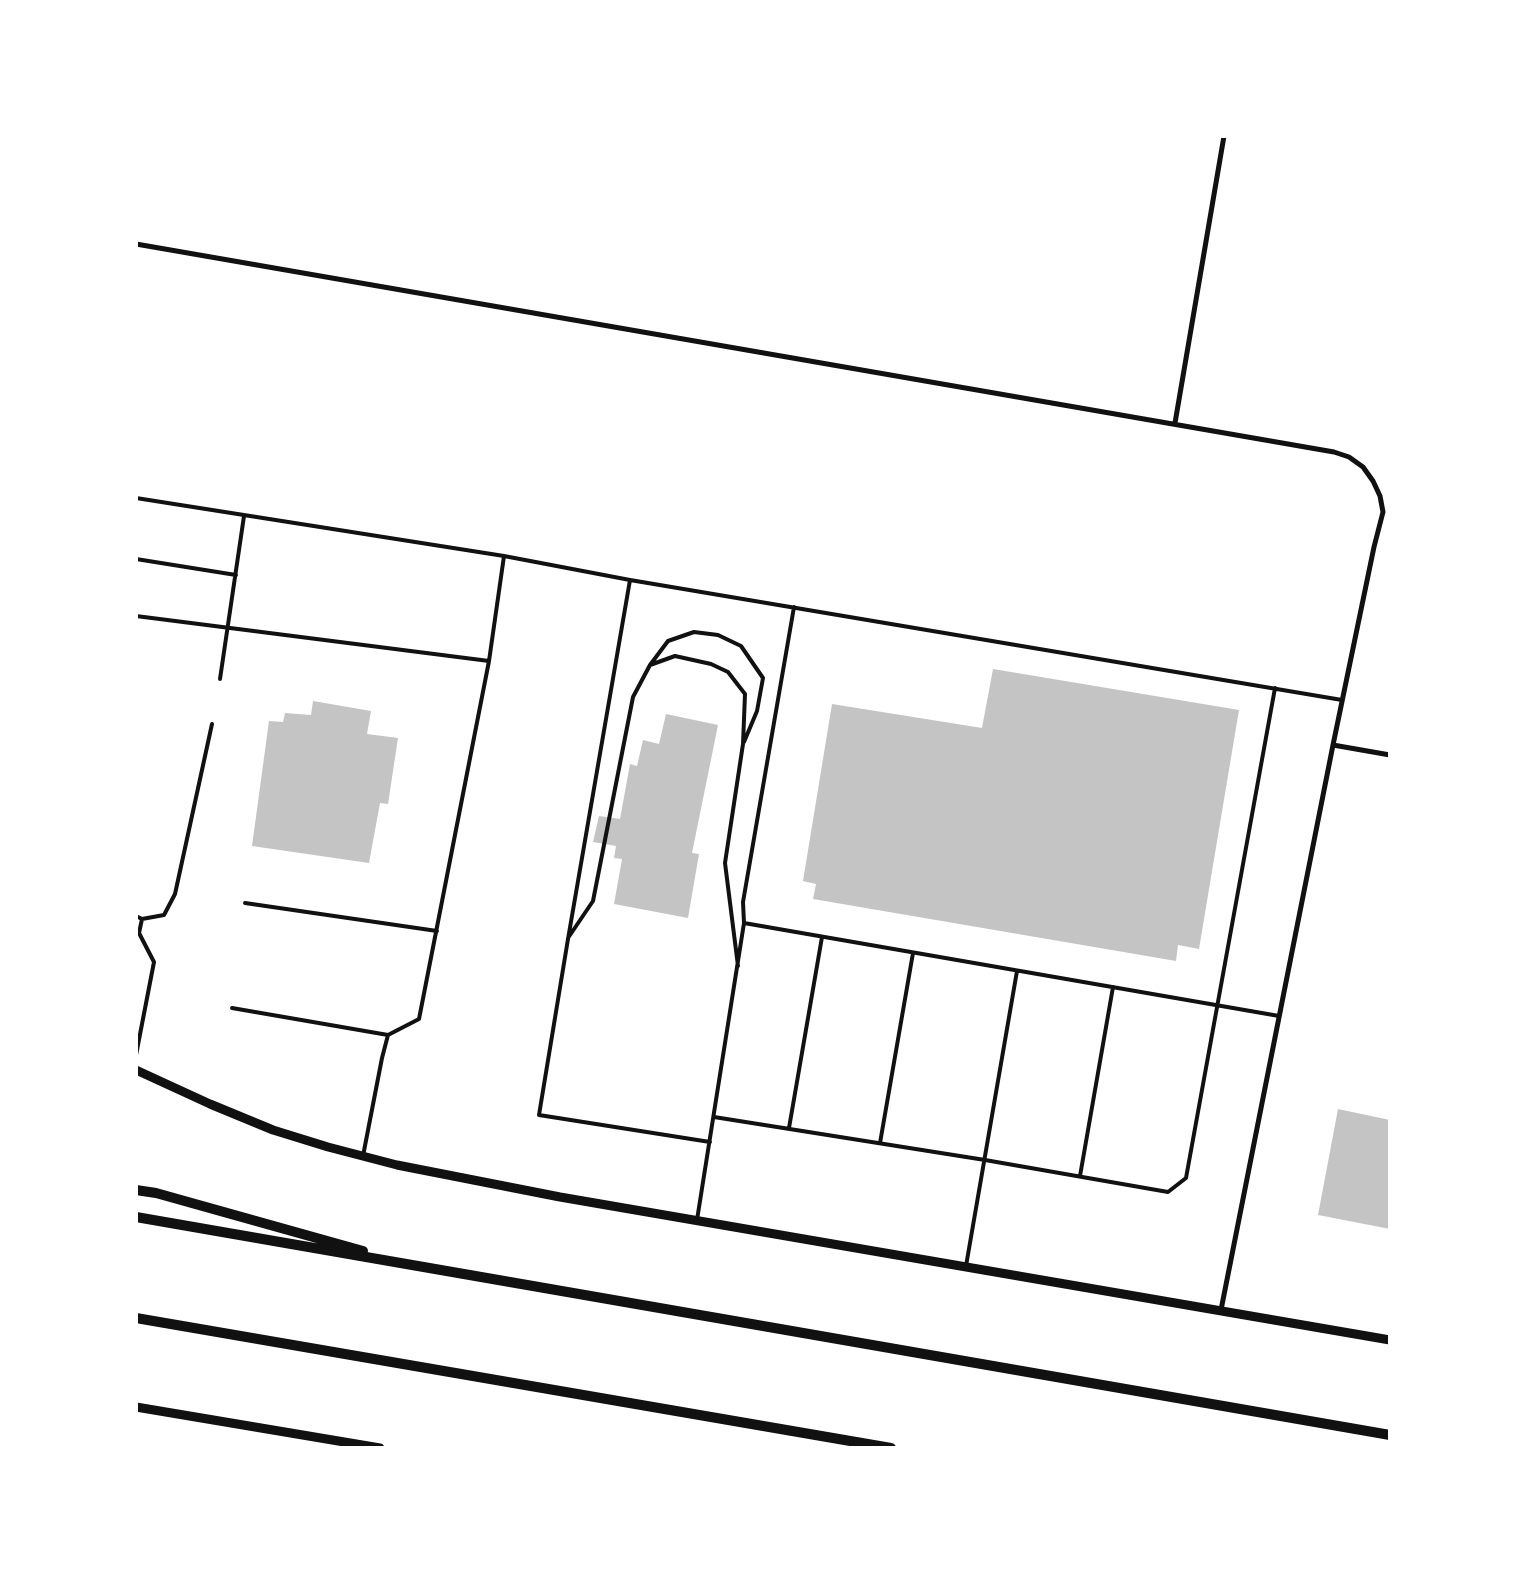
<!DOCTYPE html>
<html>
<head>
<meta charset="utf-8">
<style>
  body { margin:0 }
  #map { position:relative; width:1526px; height:1584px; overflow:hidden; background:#fff; font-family:Jost,sans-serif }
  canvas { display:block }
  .frame { position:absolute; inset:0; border:138px solid #fff; pointer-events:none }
</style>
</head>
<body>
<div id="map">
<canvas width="1526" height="1584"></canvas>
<div class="frame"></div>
</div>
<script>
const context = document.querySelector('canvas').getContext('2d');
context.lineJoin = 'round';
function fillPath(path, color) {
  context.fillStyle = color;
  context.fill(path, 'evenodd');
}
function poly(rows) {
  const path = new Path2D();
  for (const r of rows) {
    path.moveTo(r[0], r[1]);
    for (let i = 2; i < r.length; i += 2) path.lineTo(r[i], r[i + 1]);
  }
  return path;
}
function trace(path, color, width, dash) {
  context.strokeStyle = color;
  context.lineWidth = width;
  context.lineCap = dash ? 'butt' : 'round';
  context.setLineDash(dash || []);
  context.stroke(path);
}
const building = poly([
  [993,669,1239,710,1199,949,1178,945,1176,961,813,899,816,884,803,881,832,704,982,728],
  [313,701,371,711,367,734,398,738,388,804,380,803,369,863,252,846,269,721,283,722,285,713,311,715],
  [666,714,718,725,692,853,699,854,688,918,614,904,622,859,614,858,616,846,593,842,599,816,620,819,630,764,637,766,643,740,659,744],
  [1338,1109,1390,1120,1390,1229,1318,1215]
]);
const service = poly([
  [136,498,504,556,630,580,1342,700],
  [136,559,236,575],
  [630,580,568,939,539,1115,710,1142],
  [136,616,489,661],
  [650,665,668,641,694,632,718,635,741,646,763,678,757,711,744,742],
  [220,679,244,516],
  [245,903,437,931],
  [136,916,142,919,139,933,154,962,136,1055],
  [142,919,164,915,175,894,212,724],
  [744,923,1279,1016],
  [568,938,593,901,633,697,650,665,675,656,711,664,728,672,745,694,743,744,725,863,738,966],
  [232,1008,388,1035,382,1058,363,1156],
  [388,1035,419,1019,489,661,504,556],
  [714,1117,985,1160,1168,1192,1186,1178,1275,688],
  [789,1128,822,937],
  [880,1143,913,953],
  [1080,1176,1113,987],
  [697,1220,744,923,743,902,794,607],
  [966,1266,1017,971]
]);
const minor = poly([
  [136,244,1334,452,1349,457,1363,467,1373,481,1380,496,1383,512,1374,547,1333,745,1221,1310],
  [1175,423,1224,136],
  [1333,745,1390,755]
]);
const tertiary = poly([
  [136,1070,210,1104,273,1130,328,1147,397,1165,560,1197,1390,1340],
  [136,1407,380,1448]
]);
const secondary = poly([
  [136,1190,156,1193,363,1251],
  [136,1217,1390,1435],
  [136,1318,891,1448]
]);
fillPath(building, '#c4c4c4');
trace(service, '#111', 4);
trace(minor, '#111', 5);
trace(tertiary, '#111', 9);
trace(secondary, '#111', 10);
</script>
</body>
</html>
